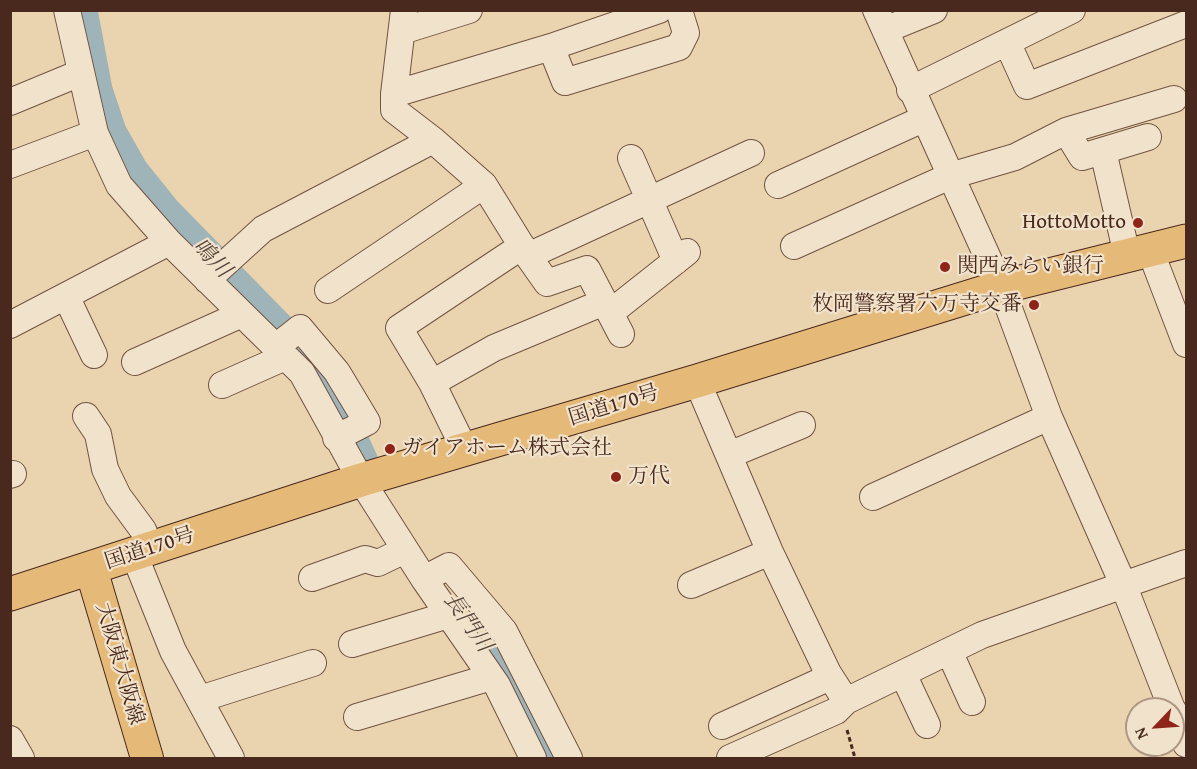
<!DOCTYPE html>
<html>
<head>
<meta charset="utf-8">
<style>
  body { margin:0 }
  #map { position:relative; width:1197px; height:769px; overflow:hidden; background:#ead3af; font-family:"Gentium Book Plus",serif }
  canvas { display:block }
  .frame { position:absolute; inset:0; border:12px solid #49291d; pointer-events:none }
  .north { position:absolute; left:1125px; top:697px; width:60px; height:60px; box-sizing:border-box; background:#f1e2cb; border:2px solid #ae9885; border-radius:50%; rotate:245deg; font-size:16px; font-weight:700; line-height:24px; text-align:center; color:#49291d }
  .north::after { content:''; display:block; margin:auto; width:21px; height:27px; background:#8f2418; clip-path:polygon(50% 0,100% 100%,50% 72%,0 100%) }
</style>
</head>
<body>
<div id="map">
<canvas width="1197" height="769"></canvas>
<div class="frame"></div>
<div class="north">N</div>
</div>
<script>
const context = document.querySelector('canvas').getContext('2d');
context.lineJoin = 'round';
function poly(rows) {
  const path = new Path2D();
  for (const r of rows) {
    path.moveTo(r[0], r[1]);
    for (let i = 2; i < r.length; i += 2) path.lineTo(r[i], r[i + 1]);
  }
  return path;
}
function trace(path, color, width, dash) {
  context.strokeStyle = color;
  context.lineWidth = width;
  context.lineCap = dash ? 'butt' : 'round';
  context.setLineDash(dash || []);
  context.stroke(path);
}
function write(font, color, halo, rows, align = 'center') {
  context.font = font + ' "Gentium Book Plus","Noto Serif JP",serif';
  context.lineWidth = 4.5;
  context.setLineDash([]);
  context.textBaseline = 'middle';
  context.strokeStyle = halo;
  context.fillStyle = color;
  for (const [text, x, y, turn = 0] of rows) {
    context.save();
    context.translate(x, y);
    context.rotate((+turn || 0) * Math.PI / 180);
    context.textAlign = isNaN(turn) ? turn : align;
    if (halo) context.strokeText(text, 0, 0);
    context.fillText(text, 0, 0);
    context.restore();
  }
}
const river = poly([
  [81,10,96,90,110,132,132,171,165,212,293,343,328,387,362,462],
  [494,663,545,741,553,758]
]);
const path = poly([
  [847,730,855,758]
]);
const minor = poly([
  [67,10,95,133,119,185,169,242,302,373,361,480,424,579,497,685,533,758],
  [876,10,1001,287,1049,417,1123,584,1172,709],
  [885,30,934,10],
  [402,31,469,10],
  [1007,42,1027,86,1186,24],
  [551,47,565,82,679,47,686,33,679,10],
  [910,90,1072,10],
  [394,94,551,47,659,10],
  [10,102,80,73],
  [1066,131,1082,157,1148,137],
  [433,140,484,185,528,256,751,153],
  [1103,151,1127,255],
  [631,158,676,261],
  [10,165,95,133],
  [778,185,923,119],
  [794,246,950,176,1015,157,1066,131,1174,99],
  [1150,250,1186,344],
  [528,256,547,283,587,269,621,334],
  [207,280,263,229,433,140,394,110,394,94,404,10],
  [328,290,484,185],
  [66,296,94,355],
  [610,313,687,252],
  [10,325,169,242],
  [276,347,300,328,337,372,367,422,336,438],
  [135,362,242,314],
  [697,381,770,552,828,673,846,701,982,635,1186,563],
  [432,383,494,348,604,302],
  [222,385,285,357],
  [86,416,98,434,105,469,118,496,143,530,151,549],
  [465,450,432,383,399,328,522,246],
  [729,455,802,425],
  [10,475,13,474],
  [873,497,1049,417],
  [134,554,173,651,231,758],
  [312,578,365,559,378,563,405,550],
  [424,579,449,566,504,631,569,758],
  [691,585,770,552],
  [352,644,448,615],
  [949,651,972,702],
  [903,674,927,725],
  [200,699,313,663],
  [1173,710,1186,744],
  [357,717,491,677],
  [722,726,830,677],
  [10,739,21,758],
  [730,758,836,711,846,701]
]);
const major = poly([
  [91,569,147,758]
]);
const highway = poly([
  [10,594,361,480,697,381,1001,287,1186,241]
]);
const markers = [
  [1138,223,6,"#8f2418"],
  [945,267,6,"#8f2418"],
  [1034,305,6,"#8f2418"],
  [390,449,6,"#8f2418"],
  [616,477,6,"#8f2418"]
];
const poiNames = [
  ["HottoMotto",1126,223,"right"],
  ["関西みらい銀行",957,267],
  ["枚岡警察署六万寺交番",1022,305,"right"],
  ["ガイアホーム株式会社",402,449],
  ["万代",628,477]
];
const streetNames = [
  ["国道170号",614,406,-17],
  ["国道170号",150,549,-18],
  ["大阪東大阪線",119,664,74]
];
const waterNames = [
  ["鳴川",211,259,46],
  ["長門川",467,623,55]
];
trace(river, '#9fb4b8', 33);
trace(minor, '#715442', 28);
trace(major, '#49291d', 34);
trace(highway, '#49291d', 35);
trace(path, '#49291d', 3, [4.5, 3]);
trace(minor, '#f1e2cb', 26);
trace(major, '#e5ba78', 32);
trace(highway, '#e5ba78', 33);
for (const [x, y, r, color] of markers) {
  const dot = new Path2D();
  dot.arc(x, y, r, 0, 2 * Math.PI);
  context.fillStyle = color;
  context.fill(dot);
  trace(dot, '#f1e2cb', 2);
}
write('21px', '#49291d', '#f1e2cb', poiNames, 'left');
write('21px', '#49291d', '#f1e2cb', streetNames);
write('italic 22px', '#5a453c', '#f1e2cb', waterNames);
</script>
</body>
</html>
